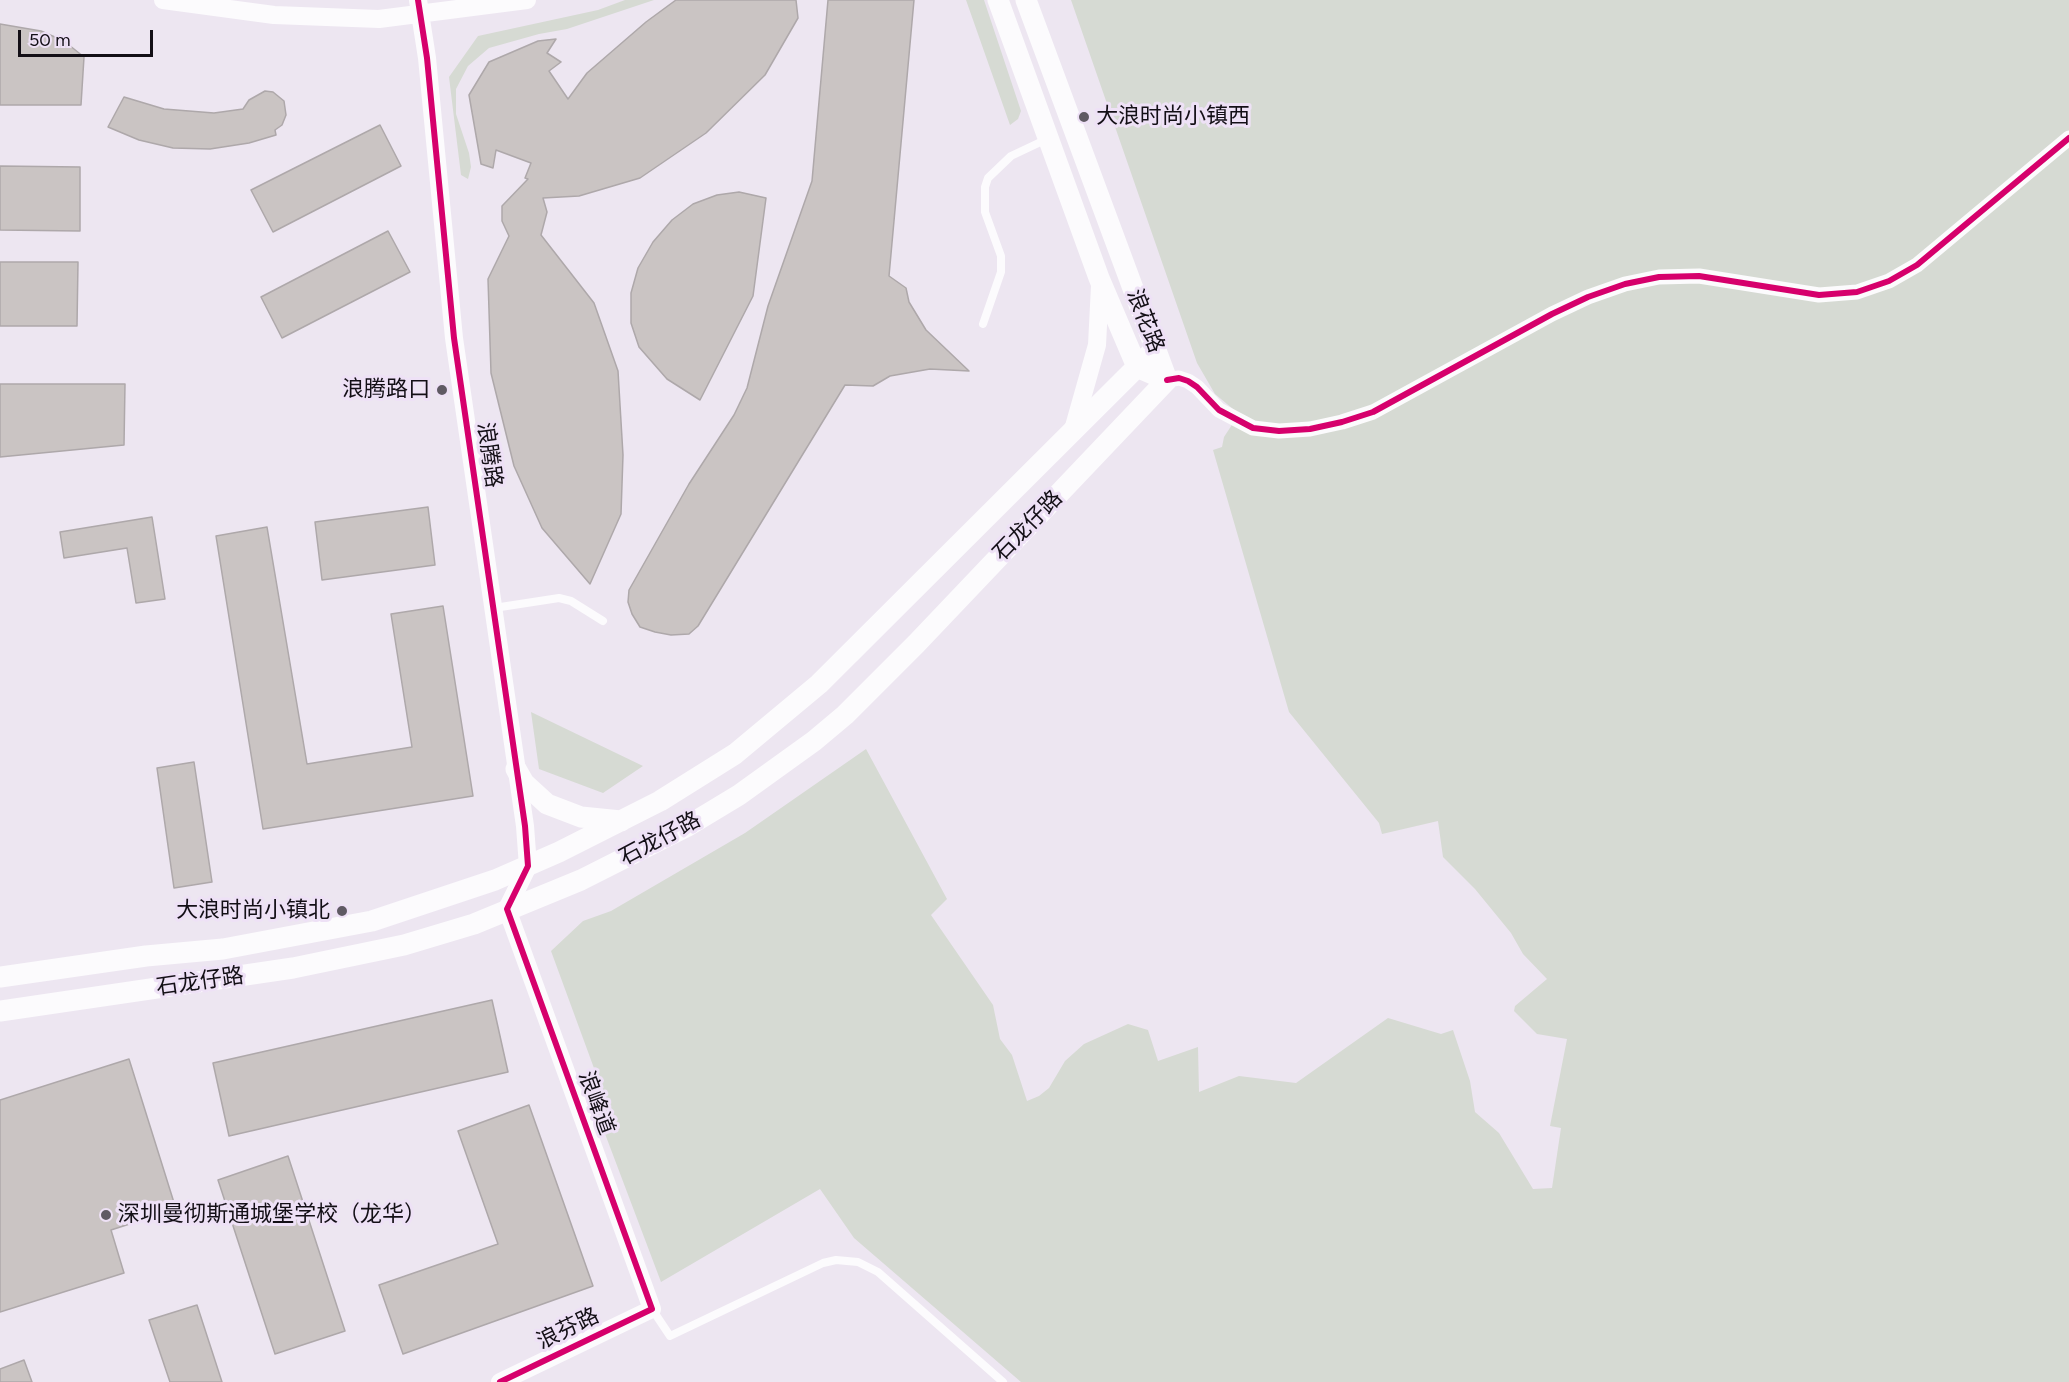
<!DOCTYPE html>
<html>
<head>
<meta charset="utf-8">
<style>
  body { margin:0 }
  #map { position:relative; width:2069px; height:1382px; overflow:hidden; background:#ede6f1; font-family:Figtree,sans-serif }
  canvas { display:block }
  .scale { position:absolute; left:18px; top:30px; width:135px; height:27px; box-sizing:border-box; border:3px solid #130f16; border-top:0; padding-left:8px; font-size:18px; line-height:21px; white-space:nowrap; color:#130f16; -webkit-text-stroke:4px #eee1f6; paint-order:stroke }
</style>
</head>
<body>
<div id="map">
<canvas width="2069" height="1382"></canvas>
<div class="scale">50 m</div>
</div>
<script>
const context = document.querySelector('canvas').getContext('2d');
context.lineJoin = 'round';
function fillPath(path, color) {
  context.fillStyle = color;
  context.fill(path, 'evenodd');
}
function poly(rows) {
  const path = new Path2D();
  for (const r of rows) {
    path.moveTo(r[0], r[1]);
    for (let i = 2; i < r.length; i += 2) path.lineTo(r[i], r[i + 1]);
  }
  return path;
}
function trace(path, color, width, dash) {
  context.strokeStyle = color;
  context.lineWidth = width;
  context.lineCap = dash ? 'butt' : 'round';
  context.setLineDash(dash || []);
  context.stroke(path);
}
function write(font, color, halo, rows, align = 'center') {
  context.font = font + ' Figtree,"Noto Sans SC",sans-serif';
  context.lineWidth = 6;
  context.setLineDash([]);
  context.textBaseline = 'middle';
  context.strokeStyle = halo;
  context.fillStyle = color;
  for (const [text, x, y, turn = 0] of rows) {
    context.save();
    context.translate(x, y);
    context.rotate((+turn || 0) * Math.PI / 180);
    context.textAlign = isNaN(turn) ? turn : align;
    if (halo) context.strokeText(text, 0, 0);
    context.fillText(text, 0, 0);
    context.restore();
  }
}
const green = poly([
  [625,0,654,0,567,29,539,34,489,48,468,66,456,89,456,114,469,153,471,167,468,179,461,175,449,77,478,36,598,10],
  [966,0,984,0,1021,111,1018,119,1010,125],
  [1071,0,2069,0,2069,1382,1021,1382,854,1238,820,1189,661,1282,593,1102,602,1090,551,951,583,921,611,911,745,833,866,749,947,899,931,915,993,1005,1000,1039,1012,1055,1027,1101,1039,1096,1049,1088,1065,1061,1084,1044,1128,1024,1148,1030,1158,1061,1198,1047,1199,1092,1239,1076,1296,1083,1388,1018,1441,1034,1453,1030,1470,1081,1475,1112,1499,1133,1533,1189,1552,1188,1561,1128,1550,1126,1567,1039,1537,1034,1514,1011,1515,1006,1547,979,1523,954,1511,933,1475,889,1443,857,1438,821,1382,834,1379,823,1289,712,1213,450,1222,447,1224,437,1239,414,1215,394,1197,363],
  [531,712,643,766,603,793,539,769]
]);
const building = poly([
  [676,0,796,0,798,18,765,75,706,133,640,178,579,196,543,198,547,212,541,235,594,303,618,371,623,455,621,514,590,584,542,528,514,466,491,373,488,279,509,236,502,221,502,206,528,179,525,178,531,163,496,150,493,168,481,164,469,95,489,62,538,41,556,39,547,53,561,62,549,71,568,99,587,73,646,22,676,0],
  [828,0,914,0,889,276,906,288,909,302,926,330,969,371,930,369,890,376,873,386,845,385,698,626,689,634,671,635,655,632,640,627,632,614,628,602,629,590,689,484,734,415,747,388,768,306,812,181,828,0],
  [0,24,41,31,64,41,84,57,81,105,0,105,0,24],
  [265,91,273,92,284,101,286,115,282,125,275,130,276,135,249,143,210,149,173,148,139,140,108,127,124,97,164,109,214,113,243,109,249,100,265,91],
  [380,125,401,166,273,232,251,190,380,125],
  [0,166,80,167,80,231,0,230,0,166],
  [739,192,766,198,753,296,700,400,667,379,639,347,631,323,631,293,638,268,653,242,672,220,693,204,717,195,739,192],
  [388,231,410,272,282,338,261,297,388,231],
  [0,262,78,262,77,326,0,326,0,262],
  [0,384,125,384,124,445,0,457,0,384],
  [428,507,435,565,322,580,315,522,428,507],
  [152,517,165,599,136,603,127,548,64,558,60,532,152,517],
  [267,527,307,764,412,747,391,614,443,606,473,796,263,829,216,536,267,527],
  [194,762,212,882,174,888,157,768,194,762],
  [492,1000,508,1072,229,1136,213,1063,492,1000],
  [129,1059,176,1209,111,1230,124,1273,0,1312,0,1100,129,1059],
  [529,1105,593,1286,403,1354,379,1285,498,1244,458,1131,529,1105],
  [288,1156,345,1331,275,1354,218,1180,288,1156],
  [197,1305,222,1382,170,1382,149,1320,197,1305],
  [24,1360,32,1382,0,1382,0,1369,24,1360]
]);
const service = poly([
  [983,324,1001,272,1001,256,985,212,985,187,988,178,1011,156,1047,139],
  [494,608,559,598,571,601,603,621],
  [652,1309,670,1336,823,1263,836,1260,858,1262,878,1272,1003,1382]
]);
const minor = poly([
  [1167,380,1179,378,1188,381,1197,387,1219,410,1253,428,1279,431,1310,429,1342,422,1373,412,1552,314,1588,297,1625,284,1659,277,1699,276,1819,295,1857,292,1889,281,1917,265,2069,138]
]);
const tertiary = poly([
  [163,0,274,15,379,19,527,0],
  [418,0,427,58,454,338,525,826,528,866,507,909,652,1309,500,1382],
  [1073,430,1097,345,1100,286]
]);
const secondary = poly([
  [998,0,1099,278,1137,367,1167,380,1026,0],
  [516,769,524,783,547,804,581,817,621,821],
  [0,977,146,956,223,949,372,921,495,880,559,852,660,801,735,754,819,684,1156,348],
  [0,1011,293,968,404,945,474,924,581,880,686,827,739,795,814,741,845,715,916,644,1167,380]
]);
const cycleway = poly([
  [418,0,427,58,454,338,525,826,528,866,507,909,652,1309,500,1382],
  [1167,380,1179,378,1188,381,1197,387,1219,410,1253,428,1279,431,1310,429,1342,422,1373,412,1552,314,1588,297,1625,284,1659,277,1699,276,1819,295,1857,292,1889,281,1917,265,2069,138]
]);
const markers = [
  [1084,117,6,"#5f5a63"],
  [442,390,6,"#5f5a63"],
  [342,911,6,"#5f5a63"],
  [106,1215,6,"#5f5a63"]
];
const poiNames = [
  ["大浪时尚小镇西",1096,117],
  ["浪腾路口",430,390,"right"],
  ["大浪时尚小镇北",330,911,"right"],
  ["深圳曼彻斯通城堡学校（龙华）",118,1215]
];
const streetNames = [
  ["浪花路",1145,321,69],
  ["浪腾路",489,455,82],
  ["石龙仔路",1028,526,-46],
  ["石龙仔路",660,839,-28],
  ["石龙仔路",200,982,-8],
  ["浪峰道",596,1103,70],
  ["浪芬路",568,1329,-26]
];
fillPath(green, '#d6dad3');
fillPath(building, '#cac4c3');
trace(building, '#aea8aa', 1.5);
trace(service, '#fcfbfd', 8);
trace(minor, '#fcfbfd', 15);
trace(tertiary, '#fcfbfd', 18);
trace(secondary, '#fcfbfd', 21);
trace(cycleway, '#d6006c', 6);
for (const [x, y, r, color] of markers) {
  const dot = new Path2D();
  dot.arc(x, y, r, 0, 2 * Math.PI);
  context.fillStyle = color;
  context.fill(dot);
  trace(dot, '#eee1f6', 2);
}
write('22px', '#130f16', '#eee1f6', poiNames, 'left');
write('22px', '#130f16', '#eee1f6', streetNames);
</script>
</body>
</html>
